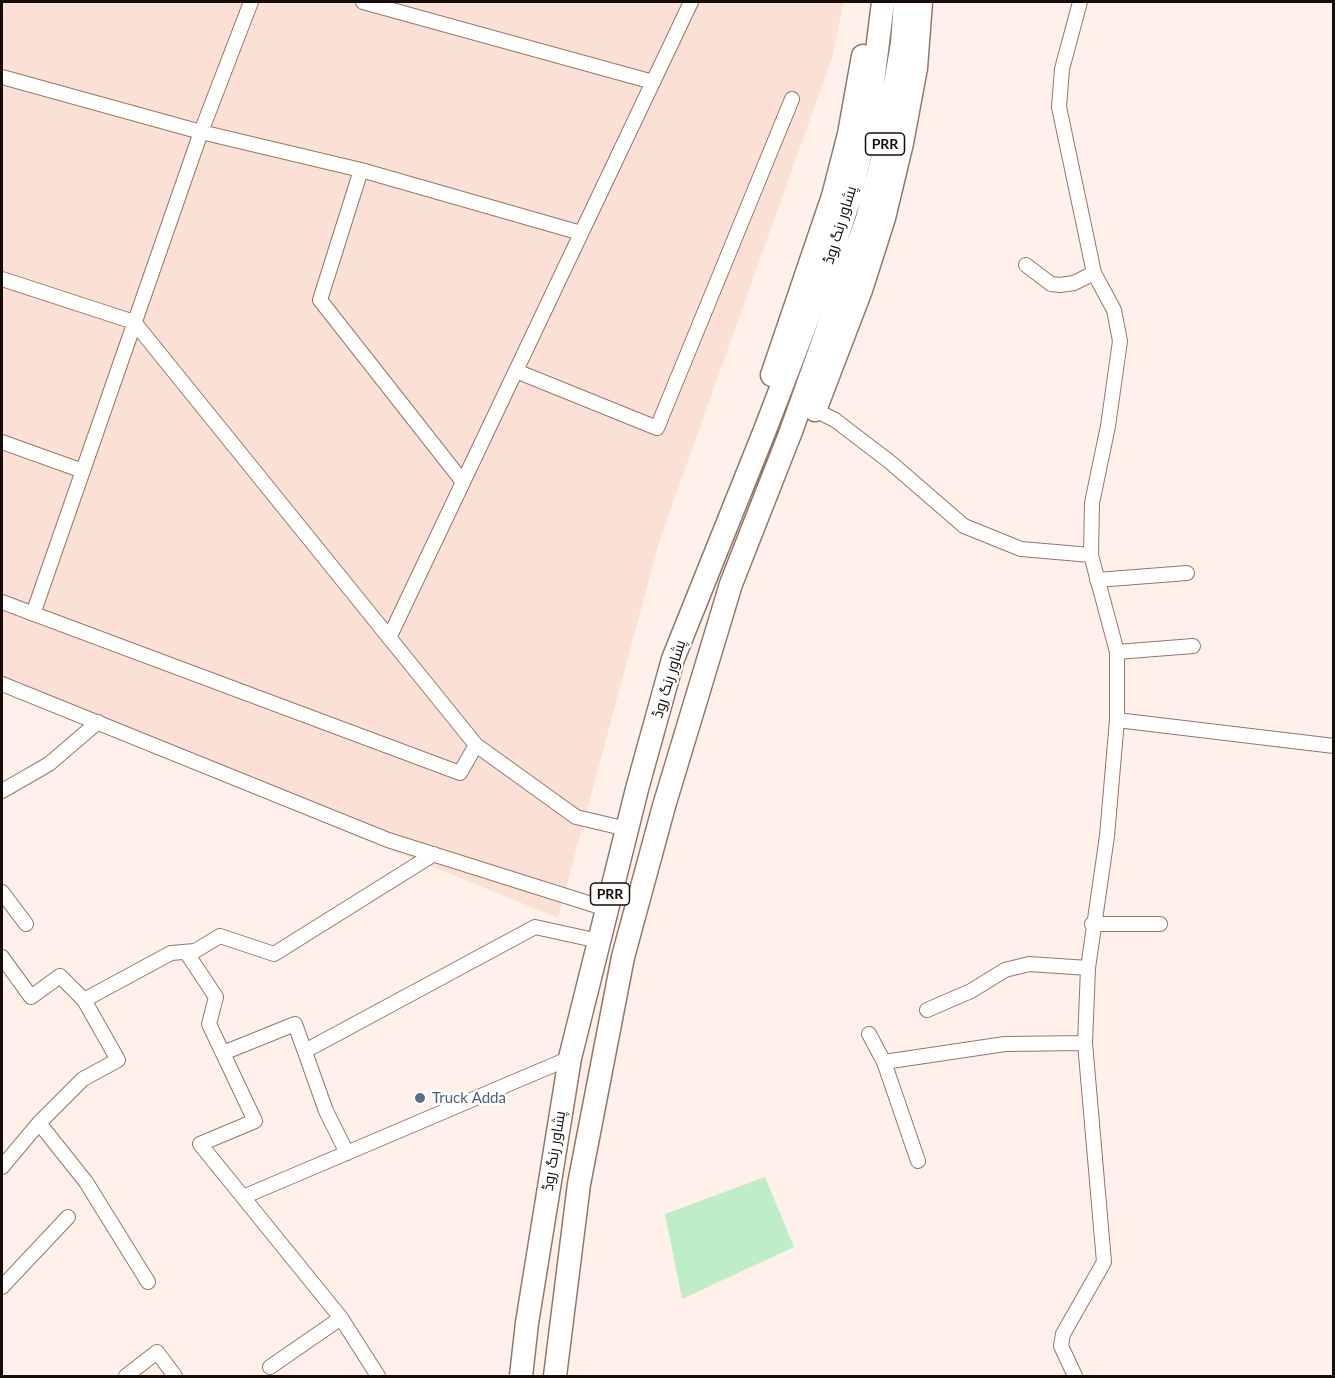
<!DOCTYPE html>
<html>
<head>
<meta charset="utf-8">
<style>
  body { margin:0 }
  #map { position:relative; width:1335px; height:1378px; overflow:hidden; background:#fff1ea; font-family:Lato,sans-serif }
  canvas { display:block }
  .frame { position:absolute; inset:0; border:3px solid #170c07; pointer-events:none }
</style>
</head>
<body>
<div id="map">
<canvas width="1335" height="1378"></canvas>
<div class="frame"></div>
</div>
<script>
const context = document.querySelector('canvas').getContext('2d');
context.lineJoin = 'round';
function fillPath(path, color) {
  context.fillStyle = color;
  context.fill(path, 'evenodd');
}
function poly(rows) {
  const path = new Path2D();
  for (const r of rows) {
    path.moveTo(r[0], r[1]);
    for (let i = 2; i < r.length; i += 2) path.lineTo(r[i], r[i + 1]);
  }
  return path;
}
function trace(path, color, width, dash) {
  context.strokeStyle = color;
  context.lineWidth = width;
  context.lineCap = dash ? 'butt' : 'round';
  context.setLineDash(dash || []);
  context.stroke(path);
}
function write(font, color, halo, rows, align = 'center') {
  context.font = font + ' Lato,Cairo,sans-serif';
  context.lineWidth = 4.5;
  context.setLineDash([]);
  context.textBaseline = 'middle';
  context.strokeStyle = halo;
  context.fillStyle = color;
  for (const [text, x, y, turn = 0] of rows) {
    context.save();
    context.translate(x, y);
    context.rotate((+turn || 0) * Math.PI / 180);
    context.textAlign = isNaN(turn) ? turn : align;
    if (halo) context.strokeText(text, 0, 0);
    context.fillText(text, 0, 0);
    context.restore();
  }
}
const built = poly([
  [2,2,844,2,832,58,660,539,558,918,2,691]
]);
const green = poly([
  [765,1177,794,1247,682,1299,665,1214]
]);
const minor = poly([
  [363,2,653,82],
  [2,77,201,132,361,170,581,233],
  [361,170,320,300,463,482],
  [1026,265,1051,284,1060,285,1074,283,1094,273],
  [2,279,134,322,476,745,460,773,2,602],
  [516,371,657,428,792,99],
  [815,410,835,420,890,462,964,526,1021,549,1091,555],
  [2,442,83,471],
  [1097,580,1187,573],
  [33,614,201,132,251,2],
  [389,638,691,2],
  [1117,652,1193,646],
  [2,684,388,840,607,909],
  [1117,720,1334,746],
  [476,745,576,817,627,829],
  [2,791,49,764,98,722],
  [2,892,26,924],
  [1092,924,1160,924],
  [186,952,216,997,209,1024,255,1121,200,1144,341,1318],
  [2,957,31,997,60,976,84,1000],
  [927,1010,971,991,1005,970,1029,964,1088,968],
  [869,1034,884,1062],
  [305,1051,535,927,599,941],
  [223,1053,295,1024,326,1111,347,1153],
  [39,1123,86,1182,148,1282],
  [918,1161,884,1062,1005,1044,1085,1043],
  [2,1167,39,1123,83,1079,118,1060,84,1000,171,953,195,951,220,936,274,954,434,854],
  [243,1197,570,1058],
  [2,1287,68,1217],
  [270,1367,341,1318,378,1376],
  [126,1376,157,1352,175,1376],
  [1075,1376,1061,1346,1063,1334,1104,1262,1085,1043,1088,968,1107,836,1117,720,1117,652,1091,555,1092,503,1108,426,1120,341,1114,310,1094,273,1059,107,1062,69,1080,2]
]);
const trunk = poly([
  [772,375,833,196,849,134,863,56],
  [815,410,861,290,884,218,902,143,916,68,921,2],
  [521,1376,527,1323,570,1058,637,789,673,659,765,430,826,271,850,197,868,123,883,2],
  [555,1376,579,1184,623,957,664,806,731,584,790,434,867,219,883,156,902,43,905,2]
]);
const markers = [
  [420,1098,6,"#5c6f8a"]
];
const shields = [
  [885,144,39],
  [610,894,39]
];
const shieldNames = [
  ["PRR",885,144],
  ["PRR",610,894]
];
const streetNames = [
  ["پشاور رنگ روڈ",840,225,-73],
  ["پشاور رنگ روڈ",669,679,-73],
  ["پشاور رنگ روڈ",554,1151,-81]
];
const serviceNames = [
  ["Truck Adda",432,1098]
];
fillPath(built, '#fbe1d5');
fillPath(green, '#bfedc8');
trace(minor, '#957768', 16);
trace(trunk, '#957768', 25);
trace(minor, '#fff', 14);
trace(trunk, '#fff', 22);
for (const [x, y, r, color] of markers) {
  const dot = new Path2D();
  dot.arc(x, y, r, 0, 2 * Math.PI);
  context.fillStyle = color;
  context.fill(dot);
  trace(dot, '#fff', 2);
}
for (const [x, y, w] of shields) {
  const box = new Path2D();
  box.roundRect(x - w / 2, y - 11, w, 22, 4.5);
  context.fillStyle = '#fff';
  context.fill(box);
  trace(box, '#170c07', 1.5);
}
write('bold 14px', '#170c07', null, shieldNames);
write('15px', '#170c07', '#fff', streetNames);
write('15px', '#4e5e75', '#fff', serviceNames, 'left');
</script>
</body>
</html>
